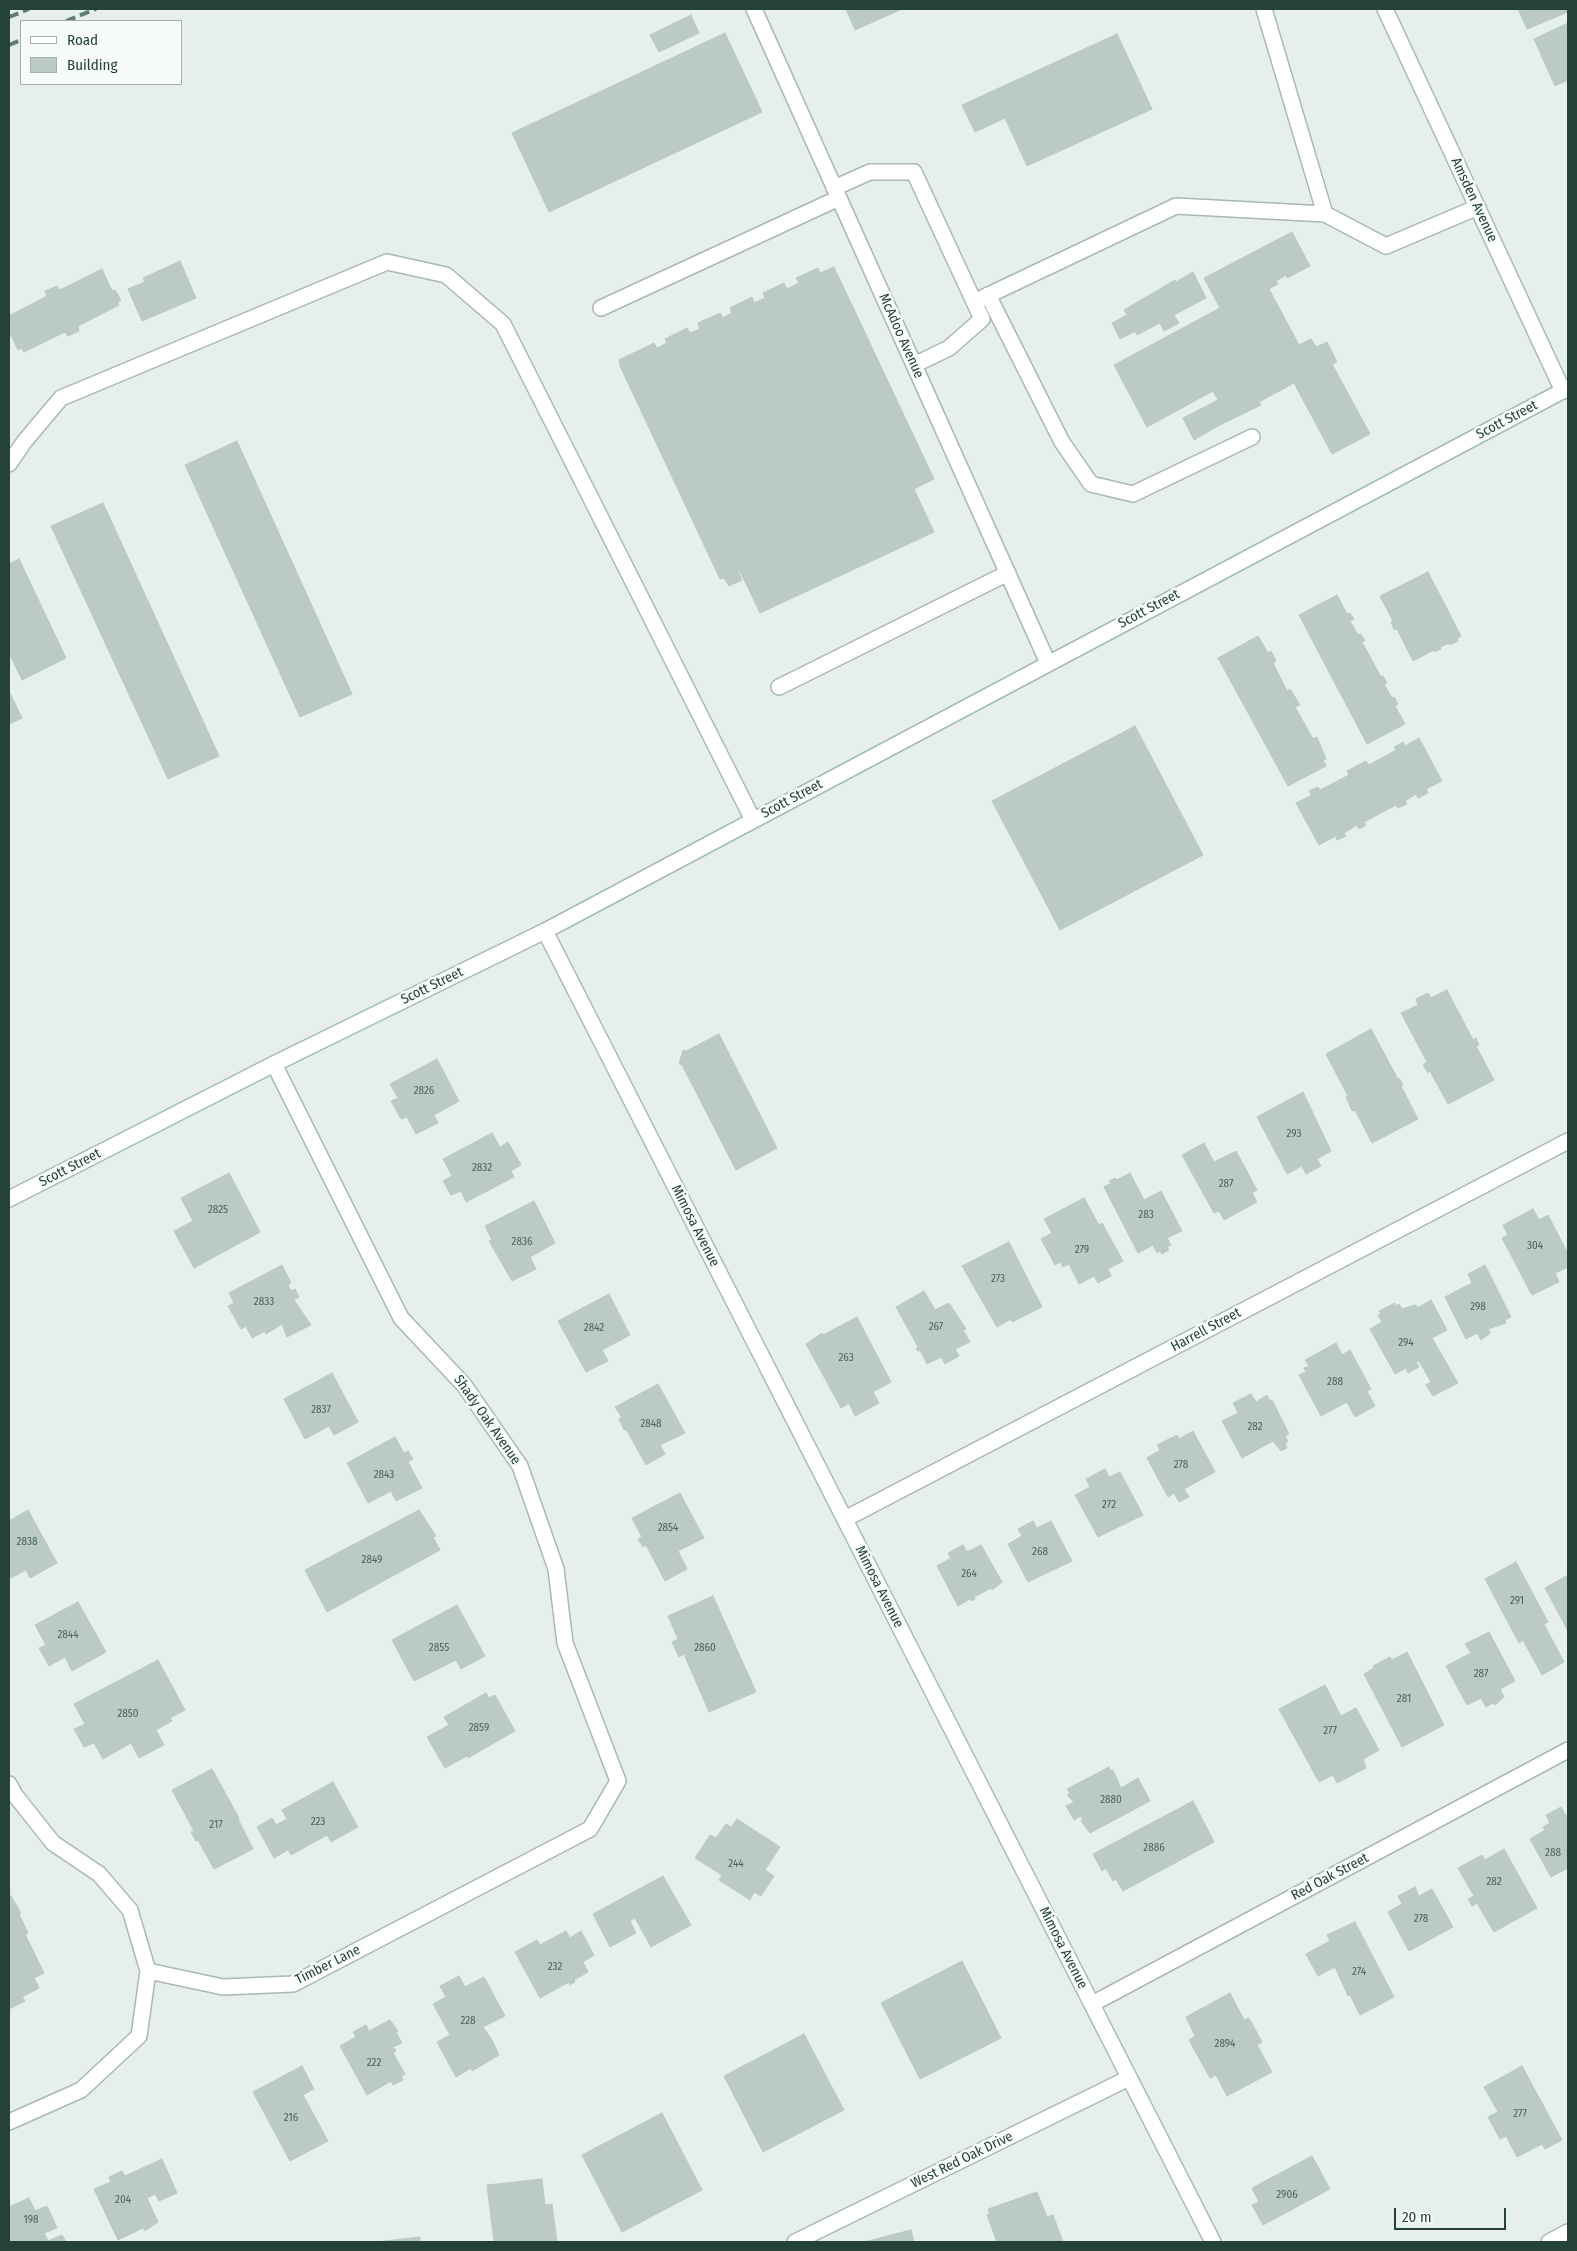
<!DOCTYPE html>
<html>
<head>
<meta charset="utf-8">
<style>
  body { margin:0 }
  #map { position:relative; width:1577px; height:2251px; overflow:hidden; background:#e6efeb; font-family:"Fira Sans Condensed",sans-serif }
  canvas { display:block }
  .frame { position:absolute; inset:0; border:10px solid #24423a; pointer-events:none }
  .legend { position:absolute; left:20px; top:20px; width:162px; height:65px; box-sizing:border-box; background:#f7fbf9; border:1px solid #a3b1ad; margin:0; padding:6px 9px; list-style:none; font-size:15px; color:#24423a }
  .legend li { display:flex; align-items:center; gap:10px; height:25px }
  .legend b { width:25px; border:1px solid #a3b1ad }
  .scale { position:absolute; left:1394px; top:2208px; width:112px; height:22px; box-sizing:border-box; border:2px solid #24423a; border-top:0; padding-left:6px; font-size:15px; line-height:18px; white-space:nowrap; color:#24423a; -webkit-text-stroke:4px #f7fbf9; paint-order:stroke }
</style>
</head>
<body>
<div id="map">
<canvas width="1577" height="2251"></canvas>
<div class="frame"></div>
<ul class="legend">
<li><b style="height:6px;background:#fff"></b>Road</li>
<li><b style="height:14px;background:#bbcac4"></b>Building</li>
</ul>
<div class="scale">20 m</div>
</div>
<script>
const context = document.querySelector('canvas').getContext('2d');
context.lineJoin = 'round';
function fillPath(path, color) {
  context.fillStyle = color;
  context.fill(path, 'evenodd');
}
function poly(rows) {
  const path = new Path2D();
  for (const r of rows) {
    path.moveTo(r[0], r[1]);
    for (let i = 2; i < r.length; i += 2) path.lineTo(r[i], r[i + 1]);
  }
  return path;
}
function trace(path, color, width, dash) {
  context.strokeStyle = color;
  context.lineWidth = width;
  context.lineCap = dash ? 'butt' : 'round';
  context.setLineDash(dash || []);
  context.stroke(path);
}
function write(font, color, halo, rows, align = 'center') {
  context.font = font + ' "Fira Sans Condensed",sans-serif';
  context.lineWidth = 5;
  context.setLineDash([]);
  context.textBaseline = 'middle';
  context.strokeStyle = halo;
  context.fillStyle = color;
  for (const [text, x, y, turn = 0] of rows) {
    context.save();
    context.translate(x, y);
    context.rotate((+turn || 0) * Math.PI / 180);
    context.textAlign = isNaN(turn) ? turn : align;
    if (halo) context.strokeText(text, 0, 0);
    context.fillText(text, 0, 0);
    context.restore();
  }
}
const building = poly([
  [846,9,902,9,855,30,846,9],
  [1518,9,1568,9,1568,12,1527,29,1518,9],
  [691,15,699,33,659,52,650,35,691,15],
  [1568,23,1568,80,1555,86,1534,39,1568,23],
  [725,33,762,112,549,212,512,133,725,33],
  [1117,34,1152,109,1027,166,1005,118,975,132,962,105,1117,34],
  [1292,232,1310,266,1287,278,1286,275,1276,281,1278,284,1269,289,1299,345,1311,339,1316,347,1327,342,1337,362,1332,364,1370,434,1332,454,1294,383,1259,402,1261,405,1218,426,1194,440,1183,418,1218,400,1213,391,1147,427,1114,365,1220,308,1204,278,1292,232],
  [180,261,196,298,142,321,128,289,145,282,143,278,180,261],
  [834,267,934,479,914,489,934,532,760,613,740,571,738,571,742,580,729,586,724,578,720,579,620,366,619,360,654,343,657,348,667,343,665,339,687,328,690,333,700,329,698,323,720,313,723,318,732,313,730,308,752,297,754,303,765,298,763,293,784,283,787,289,799,283,796,278,818,268,820,273,834,267],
  [102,269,112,291,115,290,121,300,118,302,119,305,78,326,79,331,68,336,65,332,24,352,21,348,18,350,9,331,9,316,47,296,45,291,57,286,60,290,102,269],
  [1193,272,1206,298,1174,315,1179,323,1164,331,1160,323,1137,335,1135,331,1120,339,1112,323,1127,315,1124,310,1175,280,1176,282,1193,272],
  [237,441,352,694,300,717,185,465,237,441],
  [103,503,219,756,168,779,51,526,103,503],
  [19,559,66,658,22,680,9,653,9,564,19,559],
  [1428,572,1461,636,1457,639,1458,641,1450,645,1449,643,1440,647,1441,649,1434,652,1434,650,1413,661,1397,629,1394,630,1391,622,1393,621,1380,596,1428,572],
  [1337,595,1347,614,1350,613,1354,619,1350,621,1358,635,1361,634,1365,641,1362,642,1381,677,1383,676,1387,683,1384,684,1392,698,1394,697,1398,704,1395,706,1405,724,1367,744,1299,615,1337,595],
  [1258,636,1268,653,1271,651,1276,661,1273,663,1287,691,1290,689,1300,705,1295,707,1313,739,1317,737,1326,759,1323,760,1326,766,1288,786,1218,658,1258,636],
  [9,691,22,718,9,724,9,691],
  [1135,726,1203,855,1060,930,992,801,1135,726],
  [1419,738,1442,781,1426,789,1428,793,1418,798,1416,794,1405,801,1407,804,1398,808,1396,805,1364,822,1366,825,1359,829,1357,825,1344,833,1346,836,1337,840,1336,836,1319,845,1296,803,1312,795,1309,791,1318,787,1320,790,1349,775,1347,771,1366,761,1369,765,1396,750,1394,747,1403,742,1405,746,1419,738],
  [1447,990,1473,1040,1476,1038,1479,1045,1476,1046,1494,1080,1448,1104,1430,1071,1428,1073,1423,1065,1427,1062,1401,1013,1418,1005,1416,999,1428,993,1431,998,1447,990],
  [1371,1029,1398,1079,1399,1078,1403,1085,1401,1086,1418,1119,1372,1143,1355,1110,1352,1111,1348,1101,1350,1100,1348,1101,1346,1097,1348,1096,1326,1054,1371,1029],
  [719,1034,777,1148,736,1170,682,1065,679,1064,683,1050,686,1051,719,1034],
  [437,1059,459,1101,434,1115,438,1123,416,1134,407,1117,401,1119,391,1101,398,1098,390,1084,437,1059],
  [1303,1092,1331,1151,1317,1159,1321,1166,1306,1174,1302,1166,1287,1174,1257,1117,1303,1092],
  [492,1133,500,1147,508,1142,521,1165,511,1171,514,1177,466,1202,461,1191,451,1195,443,1181,452,1176,443,1159,492,1133],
  [1204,1143,1214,1162,1236,1151,1257,1190,1252,1193,1257,1202,1224,1220,1219,1211,1214,1213,1182,1155,1204,1143],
  [229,1173,260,1232,194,1268,174,1231,193,1221,181,1198,229,1173],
  [1130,1173,1144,1200,1161,1191,1182,1231,1167,1238,1171,1245,1167,1247,1169,1250,1162,1254,1160,1251,1157,1253,1153,1245,1138,1253,1104,1187,1111,1183,1109,1181,1115,1178,1117,1180,1130,1173],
  [1084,1198,1099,1225,1102,1223,1123,1261,1108,1269,1111,1276,1098,1283,1094,1276,1079,1284,1069,1264,1063,1267,1060,1262,1055,1265,1041,1239,1052,1233,1044,1219,1084,1198],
  [534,1201,555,1243,530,1257,536,1269,512,1281,489,1241,492,1240,485,1226,534,1201],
  [1533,1209,1539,1220,1548,1215,1568,1254,1568,1267,1555,1273,1559,1282,1532,1295,1502,1238,1508,1235,1503,1225,1533,1209],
  [1009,1242,1042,1307,1012,1322,1011,1319,997,1327,962,1266,1009,1242],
  [282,1265,291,1283,288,1285,291,1291,295,1289,299,1297,294,1300,311,1325,287,1337,282,1324,266,1334,265,1331,252,1338,246,1326,241,1329,228,1306,234,1303,229,1293,282,1265],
  [1485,1265,1511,1317,1505,1320,1506,1323,1488,1329,1490,1333,1481,1340,1477,1333,1466,1339,1445,1297,1472,1283,1468,1274,1485,1265],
  [924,1291,935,1310,949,1303,966,1329,963,1330,970,1342,955,1349,959,1356,945,1364,941,1357,927,1364,920,1350,918,1351,916,1349,918,1347,896,1307,924,1291],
  [609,1294,630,1335,602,1350,608,1361,586,1372,558,1321,609,1294],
  [1431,1300,1447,1330,1432,1338,1458,1383,1433,1396,1426,1385,1431,1382,1419,1361,1416,1362,1419,1367,1408,1373,1406,1368,1395,1374,1370,1329,1382,1322,1378,1315,1381,1314,1379,1311,1395,1303,1396,1306,1399,1304,1402,1309,1416,1305,1417,1308,1431,1300],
  [857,1317,891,1382,873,1392,879,1403,855,1416,849,1403,841,1408,806,1344,822,1333,823,1335,857,1317],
  [1336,1343,1342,1355,1350,1350,1371,1389,1367,1391,1375,1406,1355,1417,1347,1402,1321,1416,1299,1375,1306,1372,1304,1368,1309,1366,1305,1360,1336,1343],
  [332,1373,358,1422,334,1435,329,1426,305,1439,284,1399,332,1373],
  [658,1384,685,1433,660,1445,665,1454,646,1465,626,1429,624,1430,619,1419,622,1418,615,1407,658,1384],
  [1251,1394,1256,1402,1267,1395,1270,1401,1272,1400,1289,1434,1285,1436,1288,1441,1285,1444,1287,1448,1281,1451,1273,1441,1242,1458,1222,1421,1238,1413,1233,1403,1251,1394],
  [1193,1431,1215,1472,1184,1489,1189,1497,1179,1502,1174,1493,1168,1497,1147,1458,1160,1450,1157,1445,1177,1435,1179,1439,1193,1431],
  [395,1437,404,1453,408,1451,413,1459,408,1462,422,1488,396,1501,391,1491,368,1503,347,1463,395,1437],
  [1105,1469,1109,1477,1120,1472,1143,1515,1098,1537,1075,1495,1090,1487,1086,1479,1105,1469],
  [680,1493,704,1538,678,1551,687,1569,665,1581,646,1545,643,1547,638,1539,642,1537,632,1518,680,1493],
  [28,1510,57,1563,30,1578,26,1570,11,1578,9,1574,9,1521,28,1510],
  [419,1510,436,1536,433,1537,440,1550,327,1612,305,1570,419,1510],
  [1033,1521,1037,1528,1051,1521,1072,1561,1028,1582,1008,1544,1022,1536,1018,1529,1033,1521],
  [963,1545,967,1552,981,1545,1002,1582,992,1590,991,1588,974,1597,975,1599,972,1601,970,1599,958,1606,937,1566,951,1558,948,1553,963,1545],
  [1516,1562,1548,1622,1544,1624,1564,1662,1542,1675,1523,1640,1519,1643,1485,1579,1516,1562],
  [1568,1575,1568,1631,1545,1588,1568,1575],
  [713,1596,756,1692,709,1712,684,1654,679,1657,672,1642,678,1639,668,1616,713,1596],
  [78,1602,106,1652,72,1671,65,1657,49,1666,39,1648,46,1645,35,1625,78,1602],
  [457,1605,485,1656,461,1669,456,1660,414,1681,392,1640,457,1605],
  [1489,1632,1515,1681,1500,1689,1504,1697,1495,1705,1493,1703,1486,1707,1481,1698,1467,1705,1446,1666,1471,1653,1465,1644,1489,1632],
  [1407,1652,1444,1725,1402,1747,1364,1674,1374,1668,1373,1666,1390,1657,1392,1660,1407,1652],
  [158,1660,185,1710,170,1718,172,1721,156,1730,164,1745,139,1758,131,1743,103,1759,94,1743,84,1747,74,1729,85,1724,74,1704,158,1660],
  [1325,1685,1341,1716,1356,1708,1379,1750,1363,1759,1366,1768,1337,1783,1333,1775,1319,1782,1279,1709,1325,1685],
  [486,1693,489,1698,495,1695,515,1731,468,1758,467,1756,445,1768,427,1737,449,1725,444,1717,486,1693],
  [1109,1767,1111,1771,1113,1770,1121,1788,1138,1778,1150,1801,1090,1833,1081,1821,1083,1820,1081,1816,1074,1820,1066,1806,1074,1802,1067,1795,1070,1794,1067,1789,1109,1767],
  [212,1769,239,1818,238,1819,253,1849,214,1869,198,1840,196,1841,191,1832,194,1831,172,1790,212,1769],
  [333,1782,358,1827,331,1842,327,1835,291,1855,288,1850,274,1858,257,1827,272,1818,276,1825,287,1819,282,1810,333,1782],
  [1193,1801,1214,1842,1123,1891,1116,1879,1113,1881,1106,1868,1102,1871,1093,1854,1193,1801],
  [1561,1807,1566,1816,1568,1814,1568,1868,1551,1877,1530,1839,1545,1830,1543,1827,1550,1823,1546,1815,1561,1807],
  [737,1819,780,1847,765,1870,774,1876,761,1896,754,1892,750,1900,719,1880,722,1875,695,1858,710,1835,716,1838,726,1824,731,1827,737,1819],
  [1504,1849,1537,1908,1494,1932,1477,1903,1472,1906,1468,1899,1474,1896,1458,1868,1482,1855,1485,1860,1504,1849],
  [663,1876,691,1925,651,1947,635,1918,630,1921,636,1933,610,1947,593,1914,663,1876],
  [1415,1887,1419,1896,1432,1889,1453,1927,1409,1951,1388,1912,1402,1904,1398,1896,1415,1887],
  [11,1896,21,1913,19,1914,28,1933,25,1934,44,1973,34,1978,39,1988,22,1997,25,2001,9,2009,9,1897,11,1896],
  [1355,1922,1394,1997,1360,2015,1350,1995,1348,1996,1335,1967,1318,1976,1306,1954,1330,1941,1327,1935,1355,1922],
  [566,1931,570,1938,581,1931,594,1955,583,1962,588,1972,574,1980,575,1982,570,1985,569,1982,540,1998,515,1952,537,1940,540,1945,566,1931],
  [962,1961,1001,2038,920,2079,881,2003,962,1961],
  [459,1976,465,1987,484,1977,505,2016,483,2027,492,2040,499,2055,472,2071,471,2068,456,2077,437,2042,450,2035,433,2004,446,1997,440,1986,459,1976],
  [1230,1993,1244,2020,1249,2018,1262,2042,1257,2045,1272,2072,1227,2096,1216,2075,1210,2078,1189,2040,1195,2036,1186,2017,1230,1993],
  [390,2020,398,2031,396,2032,402,2043,393,2047,396,2051,393,2053,405,2074,401,2076,403,2080,393,2085,391,2081,367,2095,340,2046,356,2037,353,2032,366,2025,369,2031,390,2020],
  [804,2034,844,2110,763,2152,724,2076,804,2034],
  [302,2066,314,2089,303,2095,328,2141,290,2161,253,2092,302,2066],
  [1522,2066,1562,2140,1545,2149,1542,2144,1517,2157,1506,2136,1500,2139,1488,2117,1498,2112,1484,2087,1522,2066],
  [662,2113,702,2190,622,2232,582,2155,662,2113],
  [1312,2156,1330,2189,1263,2225,1252,2205,1259,2202,1252,2188,1312,2156],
  [162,2159,177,2193,159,2201,155,2194,147,2198,158,2222,145,2231,143,2228,118,2240,94,2189,111,2182,109,2177,122,2171,125,2176,162,2159],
  [542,2179,545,2205,552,2204,557,2242,494,2242,487,2185,542,2179],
  [1037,2192,1047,2217,1053,2215,1063,2242,997,2242,987,2215,990,2214,988,2209,1037,2192],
  [29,2198,35,2211,47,2206,57,2228,44,2233,48,2241,62,2235,66,2242,9,2242,9,2207,29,2198],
  [911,2230,914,2242,864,2242,911,2230],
  [420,2237,420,2241,423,2242,376,2242,420,2237]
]);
const lane = poly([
  [754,9,1048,663],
  [1264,9,1325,214],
  [1385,9,1563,391],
  [834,188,870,172,914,172,982,319,949,348,914,365],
  [988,295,1062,442,1091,484,1133,494,1252,437],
  [974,302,1176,206,1325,214,1386,246,1478,207],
  [601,308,839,198],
  [9,464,24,442,61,398,387,262,446,275,503,324,753,820],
  [779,687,1008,573]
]);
const street = poly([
  [845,1519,1568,1141],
  [9,1784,15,1795,53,1843,99,1874,130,1910,148,1971,139,2036,81,2090,9,2122],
  [148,1971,223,1987,293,1984,590,1829,618,1781,565,1643,556,1569,520,1466,464,1385,401,1318,274,1064],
  [1092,2004,1568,1750],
  [795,2242,1129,2078],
  [1549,2242,1568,2232]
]);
const secondary = poly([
  [545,931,1213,2242],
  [9,1199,274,1064,545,931,1568,388]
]);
const rail = poly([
  [9,17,29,9],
  [66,21,96,9],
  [9,45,21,40]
]);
const numberNames = [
  ["2826",424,1091],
  ["293",1294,1134],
  ["2832",482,1168],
  ["287",1226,1184],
  ["2825",218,1210],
  ["283",1146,1215],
  ["2836",522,1242],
  ["304",1535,1246],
  ["279",1082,1250],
  ["273",998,1279],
  ["2833",264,1302],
  ["298",1478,1307],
  ["267",936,1327],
  ["2842",594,1328],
  ["294",1406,1343],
  ["263",846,1358],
  ["288",1335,1382],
  ["2837",321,1410],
  ["2848",651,1424],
  ["282",1255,1427],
  ["278",1181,1465],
  ["2843",384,1475],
  ["272",1109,1505],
  ["2854",668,1528],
  ["2838",27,1542],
  ["268",1040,1552],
  ["2849",372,1560],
  ["264",969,1574],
  ["291",1517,1601],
  ["2844",68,1635],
  ["2855",439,1648],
  ["2860",705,1648],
  ["287",1481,1674],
  ["281",1404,1699],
  ["2850",128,1714],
  ["2859",479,1728],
  ["277",1330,1731],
  ["2880",1111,1800],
  ["223",318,1822],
  ["217",216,1825],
  ["2886",1154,1848],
  ["288",1553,1853],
  ["244",736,1864],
  ["282",1494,1882],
  ["278",1421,1919],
  ["232",555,1967],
  ["274",1359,1972],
  ["228",468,2021],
  ["2894",1225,2044],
  ["222",374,2063],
  ["277",1520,2114],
  ["216",291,2118],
  ["2906",1287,2195],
  ["204",123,2200],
  ["198",31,2220]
];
const streetNames = [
  ["Amsden Avenue",1474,200,65],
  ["McAdoo Avenue",901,336,66],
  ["Scott Street",1507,420,-28],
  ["Scott Street",1149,609,-28],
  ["Scott Street",792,799,-28],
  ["Scott Street",432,986,-26],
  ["Scott Street",70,1168,-27],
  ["Mimosa Avenue",695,1226,63],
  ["Harrell Street",1206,1330,-28],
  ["Shady Oak Avenue",487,1420,55],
  ["Mimosa Avenue",879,1587,63],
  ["Red Oak Street",1330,1877,-28],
  ["Mimosa Avenue",1063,1948,63],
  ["Timber Lane",328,1965,-27],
  ["West Red Oak Drive",962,2160,-26]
];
fillPath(building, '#bbcac4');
trace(building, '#b8c9c2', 1);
trace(lane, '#a8b8b2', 18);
trace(street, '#a8b8b2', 18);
trace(secondary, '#a4bbb3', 18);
trace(lane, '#fff', 15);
trace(street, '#fff', 15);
trace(secondary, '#fff', 15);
trace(rail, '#5f7d75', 4, [10, 5]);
write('11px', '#4a645c', null, numberNames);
write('14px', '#24423a', '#f7fbf9', streetNames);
</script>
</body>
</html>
